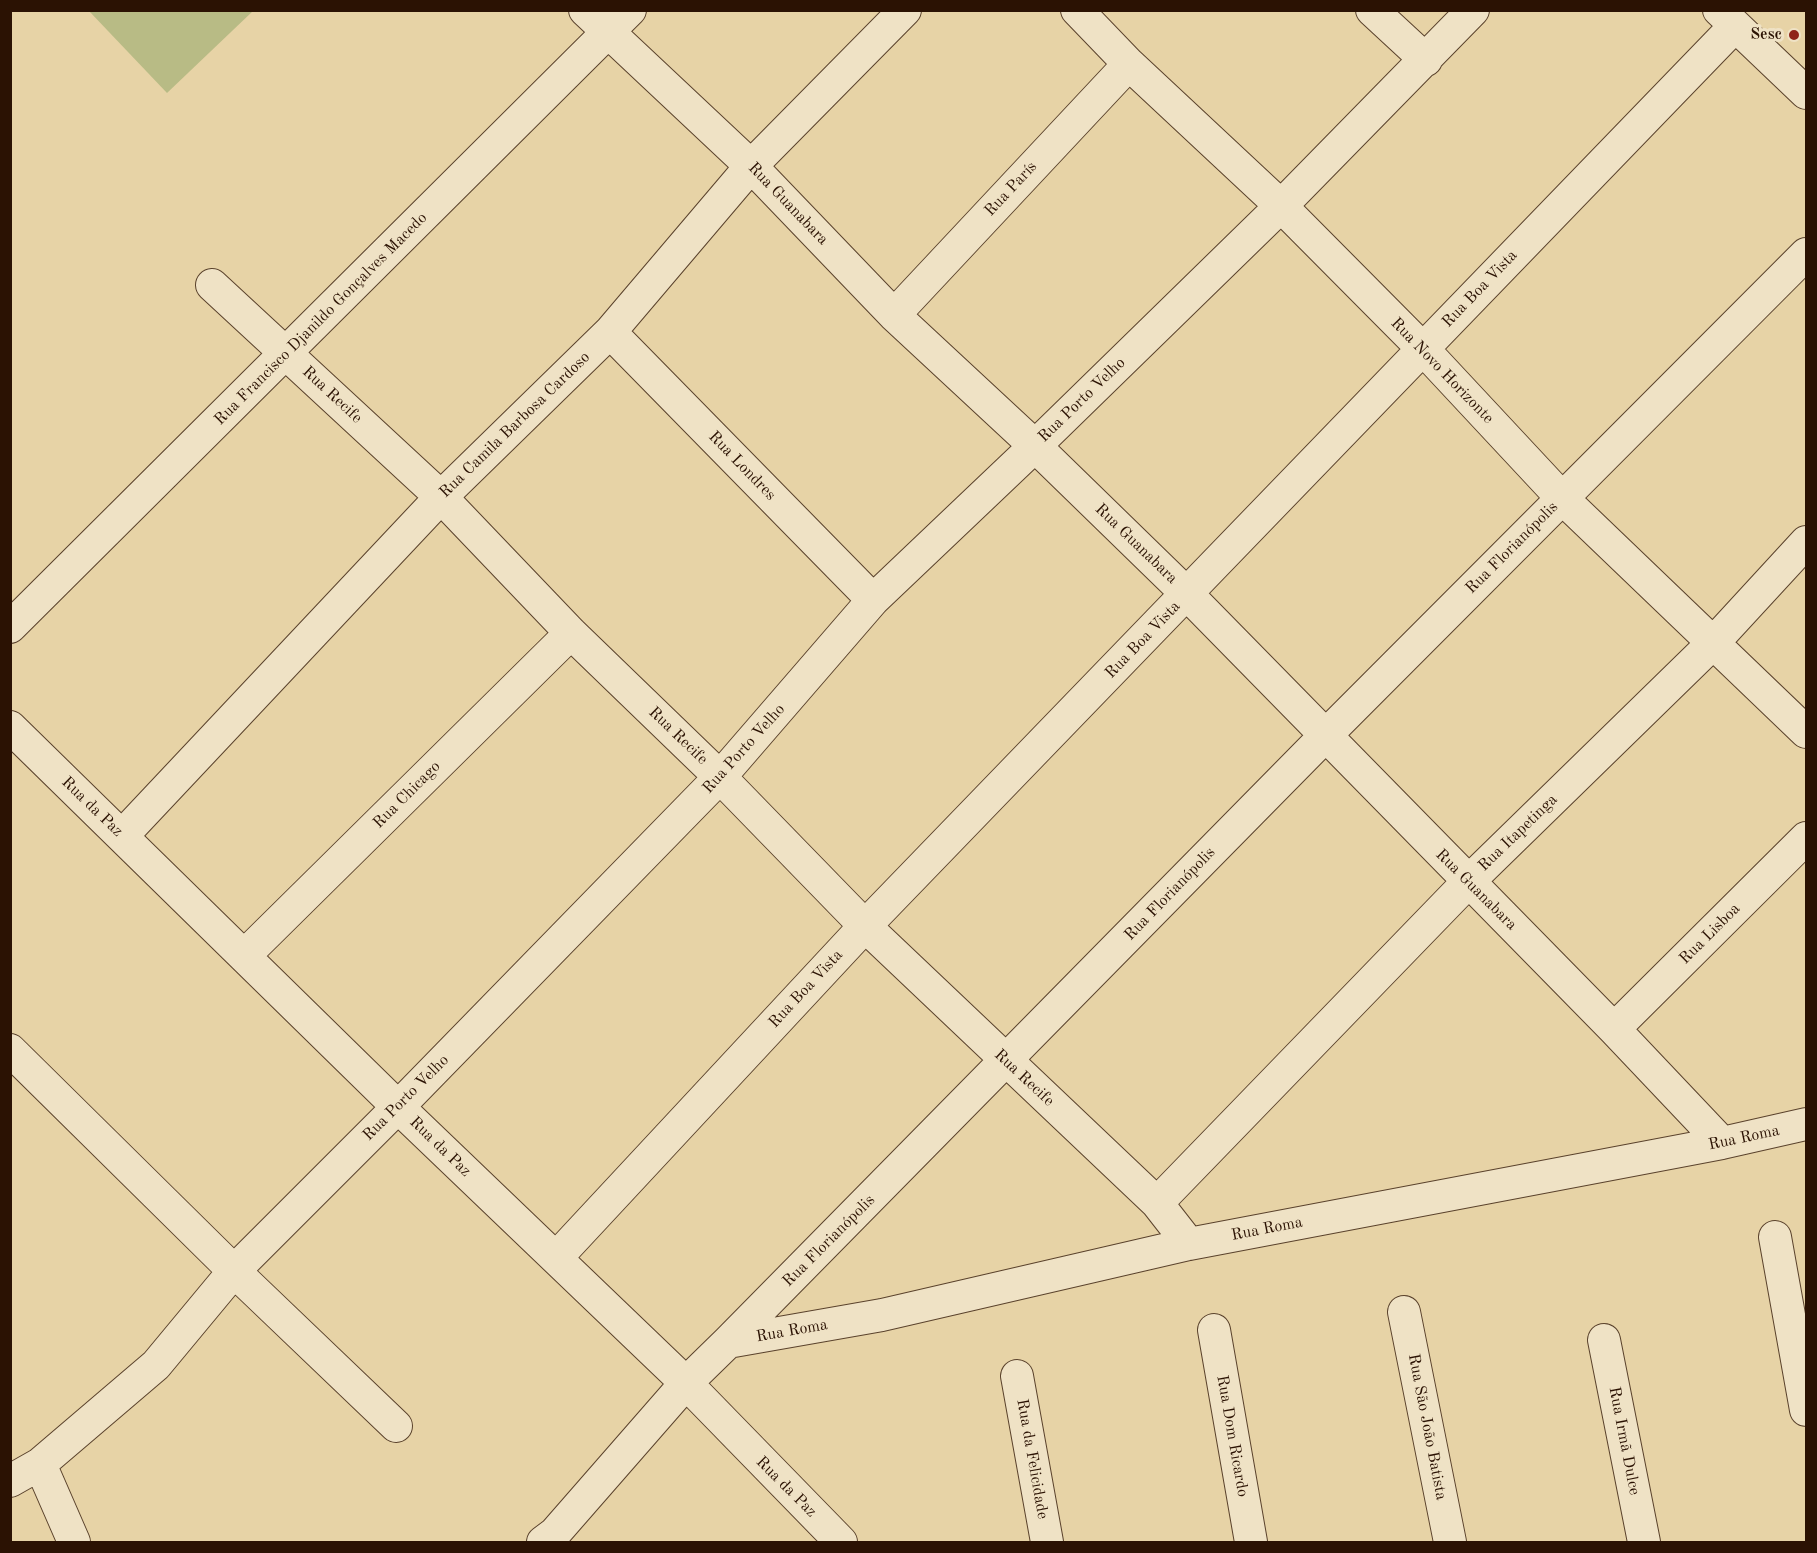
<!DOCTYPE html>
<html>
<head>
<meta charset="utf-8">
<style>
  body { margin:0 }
  #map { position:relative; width:1817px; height:1553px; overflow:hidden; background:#e7d3a6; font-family:"Old Standard TT",serif }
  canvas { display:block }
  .frame { position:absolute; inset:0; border:12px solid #2b1203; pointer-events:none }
</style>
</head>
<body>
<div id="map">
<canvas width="1817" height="1553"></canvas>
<div class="frame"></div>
</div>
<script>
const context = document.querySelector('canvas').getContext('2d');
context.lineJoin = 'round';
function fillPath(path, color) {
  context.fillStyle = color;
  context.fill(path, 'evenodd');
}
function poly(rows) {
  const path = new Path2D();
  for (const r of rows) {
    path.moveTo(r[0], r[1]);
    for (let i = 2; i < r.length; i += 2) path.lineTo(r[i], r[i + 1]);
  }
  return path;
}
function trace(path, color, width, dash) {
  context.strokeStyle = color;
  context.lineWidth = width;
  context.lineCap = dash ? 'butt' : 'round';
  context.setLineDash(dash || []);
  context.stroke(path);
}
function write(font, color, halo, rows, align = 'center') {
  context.font = font + ' "Old Standard TT",serif';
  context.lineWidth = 6;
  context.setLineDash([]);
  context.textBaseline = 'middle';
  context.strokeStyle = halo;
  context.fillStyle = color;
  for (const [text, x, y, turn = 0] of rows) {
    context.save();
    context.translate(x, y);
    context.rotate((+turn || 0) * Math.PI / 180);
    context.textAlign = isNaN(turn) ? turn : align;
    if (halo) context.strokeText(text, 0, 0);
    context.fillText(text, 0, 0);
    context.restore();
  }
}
const green = poly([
  [89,11,253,11,167,93]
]);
const minor = poly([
  [585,10,751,166,894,315,1035,446,1187,594,1614,1029,1722,1143],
  [1077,10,1129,64,1281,206,1423,349,1562,498,1806,732],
  [1372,10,1426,60],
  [1719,10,1806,93],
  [212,285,441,497,571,633,720,777,865,926,1157,1203,1189,1244],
  [894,315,1129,64],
  [610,332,873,600],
  [10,627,630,10],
  [10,727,398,1107,686,1383,841,1542],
  [122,836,441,497,610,332,751,166,905,10],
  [244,956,571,633],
  [1614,1029,1806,838],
  [10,1050,234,1271,396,1426],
  [1157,1203,1468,882,1714,642,1806,542],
  [1775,1237,1806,1410],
  [556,1258,865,926,1735,26],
  [1404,1312,1450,1542],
  [1214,1330,1251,1542],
  [1604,1340,1644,1542],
  [728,1342,882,1315,1189,1244,1722,1143,1806,1124],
  [1017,1376,1047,1542],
  [40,1464,74,1542],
  [10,1481,40,1464,156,1365,234,1271,398,1107,720,777,873,600,1035,446,1281,206,1473,10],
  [543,1542,555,1533,686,1383,728,1342,1326,735,1806,254]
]);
const markers = [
  [1794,35,6,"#8f2418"]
];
const poiNames = [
  ["Sesc",1782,35]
];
const streetNames = [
  ["Rua París",1011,189,-47],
  ["Rua Guanabara",788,204,46],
  ["Rua Boa Vista",1480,289,-46],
  ["Rua Francisco Djanildo Gonçalves Macedo",321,319,-45],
  ["Rua Novo Horizonte",1442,371,46],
  ["Rua Recife",332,395,43],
  ["Rua Porto Velho",1082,400,-44],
  ["Rua Camila Barbosa Cardoso",515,425,-44],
  ["Rua Londres",742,466,46],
  ["Rua Guanabara",1136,544,44],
  ["Rua Florianópolis",1512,548,-45],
  ["Rua Boa Vista",1143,640,-46],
  ["Rua Recife",678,736,44],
  ["Rua Porto Velho",744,749,-48],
  ["Rua Chicago",407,795,-45],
  ["Rua da Paz",92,807,44],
  ["Rua Itapetinga",1518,833,-44],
  ["Rua Guanabara",1476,890,45],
  ["Rua Florianópolis",1170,894,-46],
  ["Rua Lisboa",1710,934,-45],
  ["Rua Boa Vista",806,989,-47],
  ["Rua Recife",1024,1078,43],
  ["Rua Porto Velho",406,1098,-45],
  ["Rua Roma",1744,1138,-12],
  ["Rua da Paz",440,1147,44],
  ["Rua Roma",1267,1229,-11],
  ["Rua Florianópolis",829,1241,-45],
  ["Rua Roma",792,1331,-10],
  ["Rua São João Batista",1427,1427,79],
  ["Rua Dom Ricardo",1232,1436,80],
  ["Rua Irmã Dulce",1624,1441,79],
  ["Rua da Felicidade",1032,1459,80],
  ["Rua da Paz",786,1487,45]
];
fillPath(green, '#b8bb85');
trace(minor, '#5a422c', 34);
trace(minor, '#efe2c5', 32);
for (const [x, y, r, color] of markers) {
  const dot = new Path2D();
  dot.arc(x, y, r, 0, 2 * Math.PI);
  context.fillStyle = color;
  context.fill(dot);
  trace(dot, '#efe2c5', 2);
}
write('bold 16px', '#2b1203', '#efe2c5', poiNames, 'right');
write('16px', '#2b1203', '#efe2c5', streetNames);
</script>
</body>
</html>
